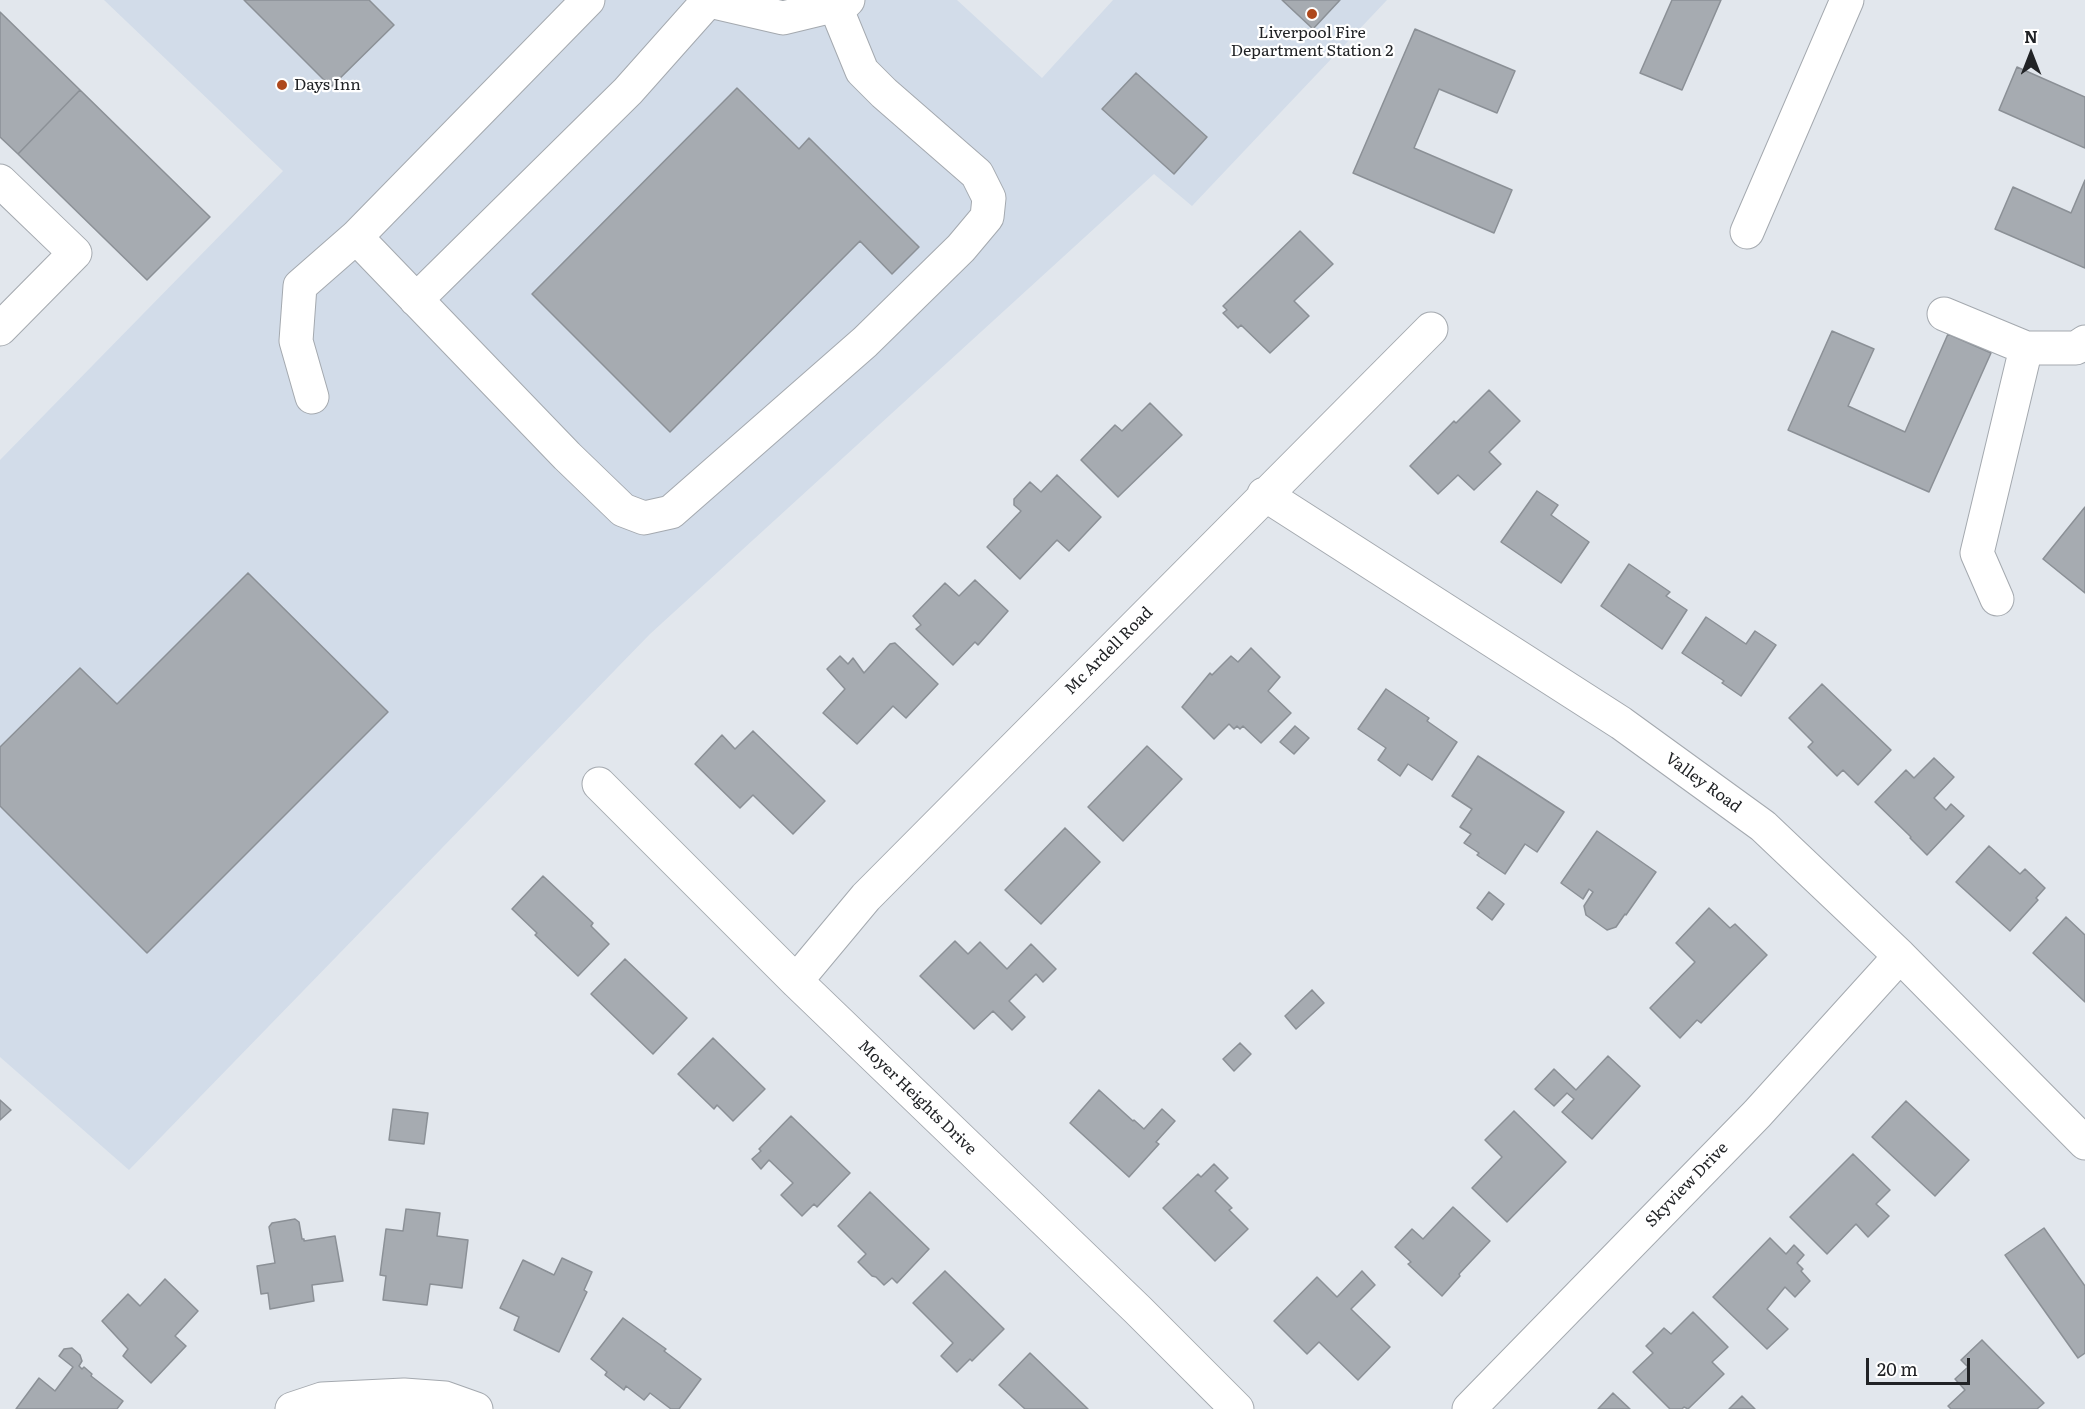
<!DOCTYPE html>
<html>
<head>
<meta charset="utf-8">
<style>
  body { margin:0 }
  #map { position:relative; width:2085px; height:1409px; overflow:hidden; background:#e2e7ed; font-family:Literata,serif }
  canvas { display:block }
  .north { position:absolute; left:2001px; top:24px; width:60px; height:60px; -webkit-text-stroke:4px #fff; paint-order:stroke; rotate:0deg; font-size:16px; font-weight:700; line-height:24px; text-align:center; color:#212326 }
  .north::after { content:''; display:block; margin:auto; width:21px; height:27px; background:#212326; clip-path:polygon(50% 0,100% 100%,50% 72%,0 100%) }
  .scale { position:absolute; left:1866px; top:1358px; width:104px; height:27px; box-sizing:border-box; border:3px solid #212326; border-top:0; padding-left:8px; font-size:18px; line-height:21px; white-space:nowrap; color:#212326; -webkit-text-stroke:4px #fff; paint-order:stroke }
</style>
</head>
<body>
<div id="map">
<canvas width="2085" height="1409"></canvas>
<div class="north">N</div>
<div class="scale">20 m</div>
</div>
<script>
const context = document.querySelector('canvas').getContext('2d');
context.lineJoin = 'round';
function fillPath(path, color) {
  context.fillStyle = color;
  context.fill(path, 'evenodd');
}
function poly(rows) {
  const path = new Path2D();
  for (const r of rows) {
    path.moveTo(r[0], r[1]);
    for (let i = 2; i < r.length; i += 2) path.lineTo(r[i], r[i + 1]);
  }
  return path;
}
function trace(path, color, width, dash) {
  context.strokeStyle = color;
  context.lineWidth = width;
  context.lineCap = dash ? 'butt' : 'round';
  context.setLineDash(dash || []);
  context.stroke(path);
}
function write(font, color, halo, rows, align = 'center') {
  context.font = font + ' Literata,serif';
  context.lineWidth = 4.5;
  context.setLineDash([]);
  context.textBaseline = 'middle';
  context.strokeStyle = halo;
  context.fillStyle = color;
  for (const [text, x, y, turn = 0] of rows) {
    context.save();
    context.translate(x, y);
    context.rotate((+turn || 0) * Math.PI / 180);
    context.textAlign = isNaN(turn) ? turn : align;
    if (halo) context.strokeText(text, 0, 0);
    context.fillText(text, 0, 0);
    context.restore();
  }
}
const built = poly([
  [104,0,957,0,1042,78,1113,0,1387,0,1192,206,1154,174,650,634,129,1170,0,1057,0,460,283,171]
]);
const building = poly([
  [244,0,369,0,394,25,331,87,244,0],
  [1282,0,1340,0,1313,29,1282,0],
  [1672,0,1721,0,1682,90,1640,73,1672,0],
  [0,12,80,90,18,154,0,137,0,12],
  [1415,29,1515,71,1497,113,1439,89,1414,148,1512,190,1494,233,1353,173,1415,29],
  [2017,67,2085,97,2085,148,1999,110,2017,67],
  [1136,73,1207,137,1174,174,1102,109,1136,73],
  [737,88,799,149,809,138,919,247,892,274,860,241,670,432,532,294,737,88],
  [80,90,210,217,147,280,18,154,80,90],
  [2085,180,2085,268,1995,229,2013,187,2071,213,2085,180],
  [1300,231,1333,264,1294,301,1309,316,1270,353,1241,325,1238,328,1223,313,1227,310,1223,306,1300,231],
  [1832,331,1874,349,1848,406,1905,432,1948,334,1991,353,1929,492,1788,430,1832,331],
  [1489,390,1520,421,1489,452,1501,464,1474,490,1458,475,1438,494,1410,466,1454,421,1456,423,1489,390],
  [1150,403,1182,435,1118,497,1081,460,1115,425,1122,431,1150,403],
  [1057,475,1101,517,1069,551,1057,540,1020,579,987,547,1021,511,1014,505,1014,499,1030,482,1041,492,1057,475],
  [1537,491,1558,505,1551,515,1589,542,1561,583,1501,542,1537,491],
  [2085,507,2085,593,2043,559,2085,507],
  [1629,564,1670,592,1666,596,1687,610,1662,649,1601,606,1629,564],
  [248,573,388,712,147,953,0,806,0,747,80,668,117,704,248,573],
  [975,580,1008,611,978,645,975,642,953,665,916,629,921,625,913,616,945,583,959,596,975,580],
  [1706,617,1746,644,1755,631,1776,645,1741,696,1722,683,1724,681,1682,653,1706,617],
  [895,643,938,684,906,718,893,706,857,744,823,713,845,689,827,669,840,656,848,664,853,658,864,673,890,644,895,643],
  [1251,648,1280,677,1268,691,1291,713,1261,743,1243,726,1240,729,1237,726,1234,729,1229,724,1214,739,1182,707,1210,673,1212,675,1231,656,1238,662,1251,648],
  [1822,684,1891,750,1858,785,1843,770,1837,776,1808,747,1813,742,1789,718,1822,684],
  [1386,689,1429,718,1427,721,1457,742,1432,780,1408,764,1400,776,1378,760,1386,748,1358,729,1386,689],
  [1295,726,1309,738,1294,754,1280,742,1295,726],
  [753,731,825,801,793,834,753,795,740,808,695,764,722,735,735,749,753,731],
  [1147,746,1182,779,1123,841,1088,807,1147,746],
  [1478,756,1564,812,1537,852,1525,844,1505,874,1477,855,1479,853,1464,843,1471,834,1460,827,1472,809,1452,796,1478,756],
  [1934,758,1954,777,1934,798,1946,810,1951,804,1964,816,1927,855,1910,838,1911,837,1875,802,1906,770,1914,778,1934,758],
  [1065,828,1100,862,1041,924,1005,890,1065,828],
  [1597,831,1656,872,1626,915,1625,914,1616,927,1607,930,1586,915,1584,906,1593,892,1589,889,1583,899,1561,883,1597,831],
  [1989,846,2020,874,2025,869,2045,888,2036,898,2038,900,2010,931,1956,882,1989,846],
  [543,876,593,923,591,926,609,944,578,976,535,935,537,933,512,909,543,876],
  [1489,892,1504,904,1492,920,1477,908,1489,892],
  [1709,908,1730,928,1735,924,1767,955,1701,1023,1697,1020,1680,1038,1650,1008,1695,962,1676,943,1709,908],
  [2066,917,2085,935,2085,1002,2033,953,2066,917],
  [955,941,968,954,980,942,1007,969,1031,944,1056,969,1043,982,1036,974,1009,1001,1025,1017,1012,1030,993,1011,974,1029,920,976,955,941],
  [625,959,687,1018,653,1054,591,994,625,959],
  [1312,990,1324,1003,1296,1029,1285,1016,1312,990],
  [713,1038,765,1089,733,1121,717,1105,714,1109,678,1074,713,1038],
  [1240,1043,1251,1054,1234,1071,1223,1059,1240,1043],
  [1608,1056,1640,1086,1592,1139,1562,1112,1574,1099,1567,1093,1554,1106,1535,1089,1554,1069,1576,1090,1608,1056],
  [1099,1090,1133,1121,1134,1120,1144,1129,1162,1109,1175,1121,1156,1142,1159,1144,1129,1177,1070,1123,1099,1090],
  [0,1100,11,1110,0,1120,0,1100],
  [1906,1101,1969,1160,1935,1196,1872,1137,1906,1101],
  [393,1109,428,1113,424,1144,389,1140,393,1109],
  [1514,1111,1566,1162,1507,1222,1472,1188,1502,1157,1485,1140,1514,1111],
  [791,1116,850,1173,817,1207,814,1204,802,1216,781,1195,793,1183,769,1160,761,1169,752,1159,761,1151,759,1149,791,1116],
  [1853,1154,1890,1190,1876,1204,1889,1216,1868,1237,1856,1224,1827,1254,1790,1217,1853,1154],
  [1214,1164,1228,1178,1215,1191,1232,1208,1229,1210,1248,1229,1215,1261,1163,1208,1198,1174,1201,1177,1214,1164],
  [870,1192,929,1249,897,1283,892,1278,884,1285,876,1277,872,1276,858,1262,866,1254,838,1226,870,1192],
  [1453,1207,1490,1241,1459,1274,1460,1276,1442,1296,1408,1264,1411,1262,1395,1247,1412,1229,1423,1239,1453,1207],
  [406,1209,440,1213,437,1236,468,1240,462,1288,430,1284,427,1305,383,1300,386,1276,380,1275,386,1229,403,1231,406,1209],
  [295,1219,299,1222,302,1239,304,1239,304,1241,335,1236,343,1281,312,1285,314,1301,270,1309,268,1293,261,1294,257,1266,275,1263,269,1227,272,1223,295,1219],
  [2044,1228,2085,1286,2085,1353,2078,1358,2005,1255,2044,1228],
  [1770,1238,1786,1254,1794,1245,1804,1255,1797,1263,1803,1269,1801,1271,1810,1281,1795,1297,1785,1287,1767,1309,1788,1329,1767,1349,1713,1297,1770,1238],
  [562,1258,592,1272,584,1290,587,1292,559,1352,514,1330,519,1317,500,1308,523,1260,554,1275,562,1258],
  [945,1271,1004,1329,972,1361,970,1359,957,1372,941,1356,953,1343,913,1303,945,1271],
  [1362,1271,1375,1285,1351,1309,1390,1347,1358,1380,1319,1342,1307,1354,1274,1321,1317,1277,1337,1297,1362,1271],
  [165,1279,198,1311,175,1336,186,1346,151,1383,123,1356,128,1349,102,1321,128,1294,140,1306,165,1279],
  [1693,1312,1728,1347,1712,1362,1724,1374,1688,1409,1684,1407,1682,1409,1670,1409,1633,1372,1653,1353,1646,1346,1664,1328,1671,1334,1693,1312],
  [623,1318,666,1349,664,1351,701,1379,679,1409,671,1409,650,1393,644,1400,626,1386,624,1390,605,1375,607,1372,591,1359,623,1318],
  [1982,1340,2044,1403,2037,1409,1951,1409,1948,1406,1965,1390,1955,1379,1968,1367,1961,1360,1982,1340],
  [72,1348,80,1355,82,1361,79,1366,82,1369,84,1367,92,1374,91,1376,123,1401,117,1409,16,1409,39,1378,55,1391,73,1367,59,1356,64,1349,72,1348],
  [1030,1353,1088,1409,1025,1409,999,1385,1030,1353],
  [1613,1393,1630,1409,1598,1409,1613,1393],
  [1742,1396,1755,1409,1729,1409,1742,1396]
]);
const minor = poly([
  [705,0,783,18,845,3,848,0],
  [0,181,75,253,0,329],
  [1747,232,1847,0],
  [356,237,567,456,623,510,644,518,671,512,865,342,961,248,987,217,989,198,977,174,884,93,862,71,835,5],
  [416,300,628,91,708,1],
  [1944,314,2026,348,2076,348,2085,342],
  [312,397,296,341,300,286,356,237,588,0],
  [1264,494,1621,723,1763,826,1900,956,2085,1143],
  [1997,599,1977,553,2026,348],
  [599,784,796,981,1138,1310,1237,1409],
  [796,981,866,897,1431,329],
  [292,1409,322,1399,404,1395,445,1398,476,1409],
  [1469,1409,1757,1114,1900,956]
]);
const markers = [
  [1312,14,6,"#ae481c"],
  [282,85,6,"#ae481c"]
];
const poiNames = [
  ["Liverpool Fire",1312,33],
  ["Department Station 2",1312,51],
  ["Days Inn",294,85,"left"]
];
const streetNames = [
  ["Mc Ardell Road",1109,651,-45],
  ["Valley Road",1703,783,36],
  ["Moyer Heights Drive",917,1098,44],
  ["Skyview Drive",1687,1185,-46]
];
fillPath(built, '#d2dce9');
fillPath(building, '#a6abb1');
trace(building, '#8b9096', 1.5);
trace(minor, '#a4a9af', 35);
trace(minor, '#fff', 33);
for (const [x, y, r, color] of markers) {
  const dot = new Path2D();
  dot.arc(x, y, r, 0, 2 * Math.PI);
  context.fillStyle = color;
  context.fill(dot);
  trace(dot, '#fff', 2);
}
write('16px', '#212326', '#fff', poiNames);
write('16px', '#212326', '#fff', streetNames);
</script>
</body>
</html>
